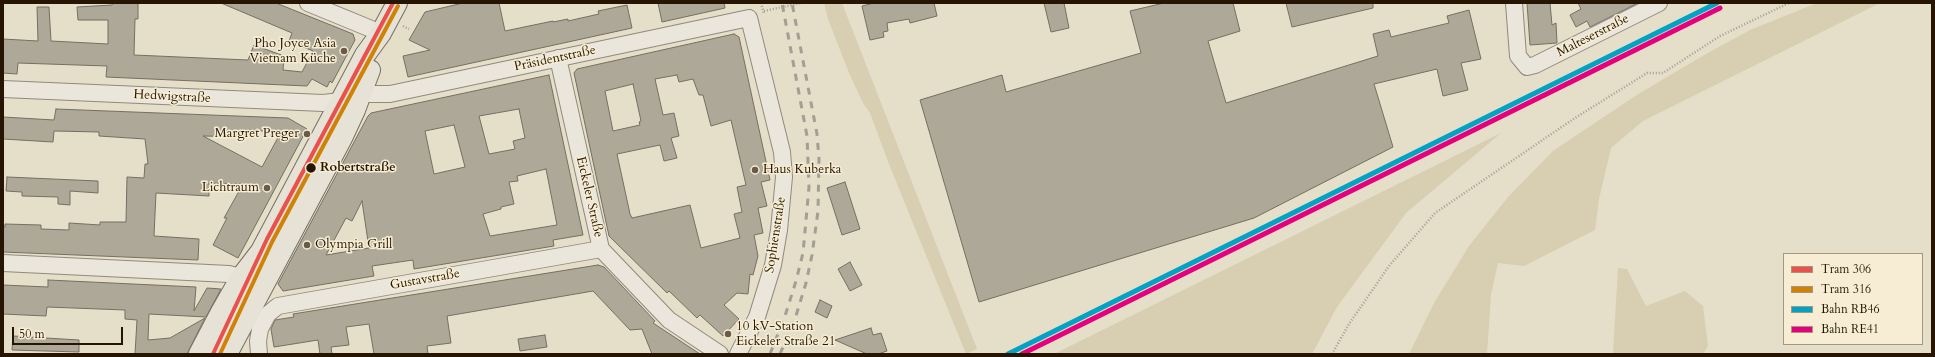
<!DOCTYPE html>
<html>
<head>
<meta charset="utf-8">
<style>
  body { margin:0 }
  #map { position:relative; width:1935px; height:357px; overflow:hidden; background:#e5dec9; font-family:Cardo,serif }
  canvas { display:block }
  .frame { position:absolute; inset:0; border:4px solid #261502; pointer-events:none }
  .legend { position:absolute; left:1783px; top:253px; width:140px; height:92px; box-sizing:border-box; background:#f6edd4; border:1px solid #a39780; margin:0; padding:5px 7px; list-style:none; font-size:12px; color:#261502 }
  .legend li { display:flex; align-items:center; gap:8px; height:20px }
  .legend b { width:20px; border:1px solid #a39780 }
  .scale { position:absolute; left:12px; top:327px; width:111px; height:18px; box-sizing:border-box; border:2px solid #261502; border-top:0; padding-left:5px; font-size:12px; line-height:14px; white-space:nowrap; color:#261502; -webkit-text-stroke:3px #f6edd4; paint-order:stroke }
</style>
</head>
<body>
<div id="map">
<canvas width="1935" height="357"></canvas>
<div class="frame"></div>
<ul class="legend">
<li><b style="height:5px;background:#ea504c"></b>Tram 306</li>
<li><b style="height:5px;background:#cf8206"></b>Tram 316</li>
<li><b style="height:5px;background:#02a2c4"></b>Bahn RB46</li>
<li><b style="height:5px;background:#e5007d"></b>Bahn RE41</li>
</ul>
<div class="scale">50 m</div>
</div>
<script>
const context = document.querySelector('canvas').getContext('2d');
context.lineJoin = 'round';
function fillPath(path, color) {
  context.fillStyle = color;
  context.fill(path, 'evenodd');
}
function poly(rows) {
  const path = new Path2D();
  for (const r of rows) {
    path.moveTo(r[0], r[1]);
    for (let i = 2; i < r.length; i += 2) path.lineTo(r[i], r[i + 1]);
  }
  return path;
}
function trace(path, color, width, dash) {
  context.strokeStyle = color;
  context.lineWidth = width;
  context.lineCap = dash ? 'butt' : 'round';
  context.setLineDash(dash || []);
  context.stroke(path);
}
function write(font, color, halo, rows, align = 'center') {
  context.font = font + ' Cardo,serif';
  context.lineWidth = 3;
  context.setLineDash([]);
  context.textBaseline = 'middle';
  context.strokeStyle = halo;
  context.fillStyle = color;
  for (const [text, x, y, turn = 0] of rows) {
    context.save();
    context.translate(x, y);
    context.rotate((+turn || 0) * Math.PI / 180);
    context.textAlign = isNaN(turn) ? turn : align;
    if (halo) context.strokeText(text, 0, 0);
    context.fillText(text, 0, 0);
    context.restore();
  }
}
const green = poly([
  [824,3,842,3,977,349,966,354,889,164,870,113,863,103,849,73,828,19],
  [1817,3,1880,3,1643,121,1611,148,1599,199,1595,230,1524,266,1498,263,1491,295,1487,354,1409,354,1434,303,1469,246,1508,197,1553,151,1640,93,1706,54,1750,30],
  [1501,133,1406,213,1337,307,1312,354,1054,354],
  [1618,268,1627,269,1646,306,1685,291,1703,306,1708,346,1703,354,1613,354]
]);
const building = poly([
  [113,3,138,3,138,19,135,19,134,55,248,60,254,45,284,56,283,70,302,72,313,51,289,41,292,33,221,3,276,3,353,34,355,40,332,83,330,81,327,87,312,79,307,86,106,77,107,66,18,63,17,74,3,73,3,39,38,41,37,7,49,7,51,41,108,44,108,20,78,20,77,7,112,5,113,3],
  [463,3,499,3,505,31,553,21,553,22,568,19,568,21,599,14,598,11,627,5,632,28,408,77,403,56,430,50,409,40,425,12,463,3],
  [658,3,724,3,725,8,662,22,658,3],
  [874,3,934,3,937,16,910,23,909,19,887,23,888,31,883,32,884,37,870,40,862,6,874,3],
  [1044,3,1064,3,1069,28,1051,32,1044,3],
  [1164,3,1233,3,1240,31,1208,41,1226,103,1378,56,1373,34,1389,30,1391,37,1449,23,1447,16,1469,10,1481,59,1461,63,1468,90,1443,96,1437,69,1374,84,1393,147,1254,218,979,302,920,100,1002,75,1006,92,1141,53,1130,11,1164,3],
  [1286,3,1373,3,1373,8,1292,27,1286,3],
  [1527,3,1550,3,1552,25,1556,23,1557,43,1530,45,1527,3],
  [1578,3,1638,3,1590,27,1587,21,1576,27,1570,15,1581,9,1578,3],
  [734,34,739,37,770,180,761,182,767,206,758,208,763,233,754,235,758,256,753,275,750,274,748,294,737,293,724,305,739,319,723,336,700,315,697,318,669,291,667,293,609,236,574,73,577,69,734,34],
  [677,75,679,82,693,79,699,95,703,95,711,126,731,120,746,185,737,187,742,212,734,214,740,238,701,248,690,205,632,218,630,214,617,154,660,145,664,161,677,158,671,138,679,136,674,113,663,115,655,79,677,75],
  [633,84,641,121,639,122,640,125,613,131,605,91,633,84],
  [549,75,583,235,553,240,554,246,414,269,413,260,372,266,374,276,283,291,278,284,368,116,371,113,549,75],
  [519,109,525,138,513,141,515,149,489,154,479,116,519,109],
  [454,125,465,167,434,174,425,131,454,125],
  [546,169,557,225,490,236,483,214,501,209,501,207,514,204,509,182,518,181,517,176,546,169],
  [362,201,369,248,326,255,346,218,352,221,362,201],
  [56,109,288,118,307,129,238,258,213,245,227,218,224,218,243,184,209,183,209,196,156,193,154,236,199,239,198,260,3,252,3,227,5,227,5,224,41,225,41,229,69,230,69,223,100,225,100,222,126,222,127,177,144,178,145,164,148,164,145,139,99,136,99,132,54,131,53,142,3,139,3,117,54,120,56,109],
  [246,130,281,132,262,167,203,136,246,137,246,130],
  [7,177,98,181,98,193,70,191,70,205,58,204,58,197,22,196,22,192,6,191,7,177],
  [845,182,860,229,842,235,827,188,845,182],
  [850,262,862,285,850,291,838,269,850,262],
  [598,265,604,267,655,321,653,323,700,354,652,354,642,329,630,330,593,291,447,316,451,343,427,346,428,354,374,354,369,324,346,327,349,345,331,347,332,354,320,354,318,340,274,347,271,329,275,320,294,317,293,314,598,265],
  [48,280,196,287,194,311,207,288,221,289,206,317,149,314,148,340,170,338,205,318,187,354,135,354,137,320,125,319,125,310,47,307,46,316,3,314,3,285,48,287,48,280],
  [820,300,832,306,827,318,815,312,820,300],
  [871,328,873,335,881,333,887,351,878,354,867,354,835,340,871,328],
  [545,335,547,347,520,351,518,339,545,335],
  [13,336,79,340,79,352,12,350,13,336]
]);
const path = poly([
  [761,3,764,14],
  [403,26,409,29],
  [1332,354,1349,324,1389,266,1435,213,1575,118,1647,73,1663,73,1720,36,1789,3]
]);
const minor = poly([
  [308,3,381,33],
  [1514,3,1518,56,1527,67,1535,65,1659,3],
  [558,58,601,249,669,320,720,354],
  [3,89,323,103,341,101],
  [353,99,360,94,390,94,749,18,782,152,784,177,779,230,773,265,757,317,738,354],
  [3,263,229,274,241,277],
  [248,305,253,283,269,250],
  [213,354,242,290],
  [259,354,258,341,260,329,268,314,278,306,601,249]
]);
const major = poly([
  [199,354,221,312,241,277,261,251,365,55,381,33,397,3],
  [227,354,342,138,355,110,370,70]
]);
const rail = poly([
  [770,354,785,316,796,281,803,253,809,187,807,136,782,3],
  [780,354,795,319,806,283,812,255,818,211,819,159,817,134,792,3]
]);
const pathBridge = poly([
  [764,11,801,3]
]);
const rail1 = poly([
  [1008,354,1717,3]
]);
const rail2 = poly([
  [1022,354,1720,8]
]);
const tram1 = poly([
  [213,354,267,239,393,3]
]);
const tram2 = poly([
  [220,354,272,242,398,6]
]);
const markers = [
  [344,51,4,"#695b48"],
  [307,134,4,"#695b48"],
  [311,168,5.5,"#261502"],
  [755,170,4,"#695b48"],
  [267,188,4,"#695b48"],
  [307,245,4,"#695b48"],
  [728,334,4,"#695b48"]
];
const streetNames = [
  ["Malteserstraße",1593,36,-27],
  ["Präsidentstraße",555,59,-12],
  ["Hedwigstraße",172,97,3],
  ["Eickeler Straße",589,197,77],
  ["Sophienstraße",776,235,-81],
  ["Gustavstraße",425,280,-10]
];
const poiNames = [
  ["Pho Joyce Asia",336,44],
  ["Vietnam Küche",336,59],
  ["Margret Preger",299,134],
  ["Haus Kuberka",763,170,"left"],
  ["Lichtraum",259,188],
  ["Olympia Grill",315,245,"left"],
  ["10 kV-Station",736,327,"left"],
  ["Eickeler Straße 21",736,342,"left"]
];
const stopNames = [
  ["Robertstraße",320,168]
];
fillPath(green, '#d8ceb1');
fillPath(building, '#aea899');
trace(building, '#756f62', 1);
trace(minor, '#918a7d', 18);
trace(major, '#756f62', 22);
trace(path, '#a49e94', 2.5, [1, 2]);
trace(minor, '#eae6dc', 16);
trace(major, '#e7e2d6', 20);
trace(rail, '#a49e94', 3, [7, 7]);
trace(pathBridge, '#a49e94', 2.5, [1, 2]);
trace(rail1, '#02a2c4', 5);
trace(rail2, '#e5007d', 5);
trace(tram1, '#ea504c', 4);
trace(tram2, '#cf8206', 4);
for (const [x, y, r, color] of markers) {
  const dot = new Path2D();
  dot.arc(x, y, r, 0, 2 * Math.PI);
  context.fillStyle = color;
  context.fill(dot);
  trace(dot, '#f6edd4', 1.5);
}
write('13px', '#261502', '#f6edd4', streetNames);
write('13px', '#261502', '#f6edd4', poiNames, 'right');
write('bold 13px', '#261502', '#f6edd4', stopNames, 'left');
</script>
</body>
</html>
